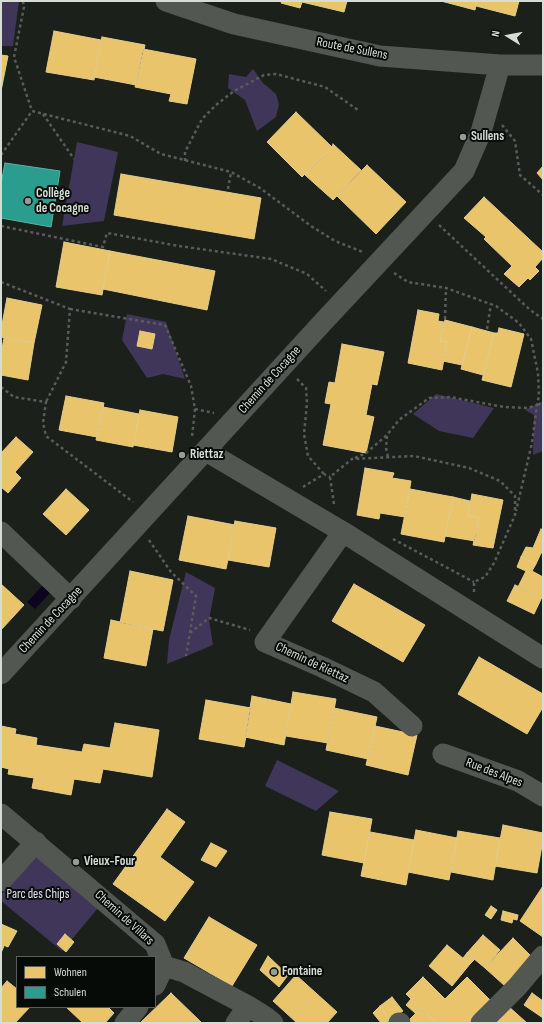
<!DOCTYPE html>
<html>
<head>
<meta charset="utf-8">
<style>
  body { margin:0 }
  #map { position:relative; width:544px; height:1024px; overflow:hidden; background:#1b201b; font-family:"Sofia Sans Condensed",sans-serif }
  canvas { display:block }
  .frame { position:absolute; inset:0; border:2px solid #d6ddd7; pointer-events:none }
  .legend { position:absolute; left:16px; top:956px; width:140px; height:52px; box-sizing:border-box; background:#070b07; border:1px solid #5a5f5a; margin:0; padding:5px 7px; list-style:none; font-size:12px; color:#d6ddd7 }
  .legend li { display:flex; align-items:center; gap:8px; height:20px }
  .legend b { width:20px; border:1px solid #5a5f5a }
  .north { position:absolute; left:488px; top:16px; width:40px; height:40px; -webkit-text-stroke:3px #070b07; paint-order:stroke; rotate:281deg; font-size:11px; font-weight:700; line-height:16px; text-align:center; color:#d6ddd7 }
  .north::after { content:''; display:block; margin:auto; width:14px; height:18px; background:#d6ddd7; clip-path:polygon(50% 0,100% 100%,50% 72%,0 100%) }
</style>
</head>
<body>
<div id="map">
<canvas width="544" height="1024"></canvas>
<div class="frame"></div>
<ul class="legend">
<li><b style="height:11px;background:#e9c46a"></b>Wohnen</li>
<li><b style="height:11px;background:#2a9d8f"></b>Schulen</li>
</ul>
<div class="north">N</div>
</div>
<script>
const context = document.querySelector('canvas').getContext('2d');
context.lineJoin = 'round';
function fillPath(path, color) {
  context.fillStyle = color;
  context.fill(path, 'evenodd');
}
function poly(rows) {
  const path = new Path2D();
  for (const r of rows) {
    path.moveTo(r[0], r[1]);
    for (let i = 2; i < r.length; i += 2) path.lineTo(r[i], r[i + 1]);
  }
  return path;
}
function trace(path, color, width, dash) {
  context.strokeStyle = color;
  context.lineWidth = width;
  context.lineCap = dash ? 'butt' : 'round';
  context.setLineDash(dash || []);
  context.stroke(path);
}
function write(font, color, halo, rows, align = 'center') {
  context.font = font + ' "Sofia Sans Condensed",sans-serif';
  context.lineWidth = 4;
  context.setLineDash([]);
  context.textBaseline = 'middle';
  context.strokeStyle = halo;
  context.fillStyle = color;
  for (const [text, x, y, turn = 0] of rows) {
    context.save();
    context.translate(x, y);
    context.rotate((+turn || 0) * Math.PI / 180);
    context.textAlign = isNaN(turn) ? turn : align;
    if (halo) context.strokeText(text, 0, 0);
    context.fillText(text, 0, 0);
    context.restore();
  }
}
const green = poly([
  [1,1,19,1,13,46,1,46],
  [253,69,263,83,276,94,279,104,276,117,257,131,245,100,228,88,229,74,246,77],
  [77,142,118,152,104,221,62,226],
  [127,314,166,322,185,379,163,374,147,378,122,340],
  [436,394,494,408,473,438,439,431,413,414],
  [543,401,543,451,533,455,534,415,525,410],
  [186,572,215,588,209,620,213,645,167,664,169,640],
  [277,760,339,791,316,811,265,786],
  [34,855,98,908,62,951,1,901,1,895]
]);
const water = poly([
  [44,584,52,591,35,609,27,602]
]);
const homes = poly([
  [282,1,347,1,344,12,302,2,300,8,281,3,282,1],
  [441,1,477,1,475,10,441,1],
  [477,1,519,1,515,16,476,6,477,1],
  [54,31,101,40,94,80,46,72,54,31],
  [102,37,145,45,136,85,94,77,102,37],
  [143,49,196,59,187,104,169,101,171,94,135,87,143,49],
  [1,55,8,56,1,91,1,55],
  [296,112,332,147,302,177,267,142,296,112],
  [333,144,361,170,333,200,305,175,332,147,333,144],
  [367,165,406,202,376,234,337,196,367,165],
  [543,166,543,180,537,173,543,166],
  [121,174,261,198,254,239,114,215,121,174],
  [484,197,543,252,543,258,535,267,539,271,530,280,528,278,519,287,504,274,512,266,484,239,486,237,464,218,484,197],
  [64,242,110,251,102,295,56,287,64,242],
  [110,251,215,271,207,310,103,289,110,251],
  [7,298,42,305,34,343,1,337,1,330,7,298],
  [418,310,439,314,438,321,444,322,440,341,447,342,442,370,408,363,418,310],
  [445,320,472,327,462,365,443,361,447,342,440,341,445,320],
  [472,327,494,333,483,375,461,369,472,327],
  [499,328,524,334,511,387,482,380,494,333,498,333,499,328],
  [140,331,155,334,152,349,137,346,140,331],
  [4,338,34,343,28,380,1,375,1,354,4,338],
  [342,344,384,352,377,385,372,384,366,415,374,417,366,453,323,445,331,404,325,403,329,382,335,383,342,344],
  [66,396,104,403,97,437,59,430,66,396],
  [103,407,139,414,133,447,96,440,103,407],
  [140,410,178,417,172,452,133,445,140,410],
  [16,437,33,452,15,472,21,478,8,493,1,487,1,453,16,437],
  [365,468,394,473,392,478,411,481,405,517,380,513,379,519,357,515,365,468],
  [66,489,89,510,66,535,43,514,66,489],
  [410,489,453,497,444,542,401,534,410,489],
  [472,494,503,500,493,548,473,545,479,518,468,516,472,494],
  [453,497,470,501,468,516,479,518,475,541,445,536,453,497],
  [188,516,235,525,226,569,179,560,188,516],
  [235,521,276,528,269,567,228,560,235,521],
  [541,529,543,530,543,553,541,553,536,564,521,557,526,547,533,548,541,529],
  [521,557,536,564,532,571,543,577,543,598,518,587,526,571,517,567,521,557],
  [130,571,173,580,163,631,120,623,130,571],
  [1,584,24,605,1,630,1,584],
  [354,584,425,625,403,662,332,621,354,584],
  [515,585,542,597,534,614,507,601,515,585],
  [111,620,153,629,146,666,104,658,111,620],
  [479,657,543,694,543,707,527,734,458,694,479,657],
  [293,692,336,699,328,743,286,736,293,692],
  [252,696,291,704,284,745,245,737,252,696],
  [206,700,251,708,244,747,199,739,206,700],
  [334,708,377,717,368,759,326,750,334,708],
  [115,723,159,730,152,777,103,769,100,783,74,779,71,795,32,788,34,778,8,774,9,769,1,767,1,726,16,729,15,734,37,738,36,745,82,752,84,744,110,748,115,723],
  [375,726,417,735,408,775,366,765,375,726],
  [167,809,185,822,160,857,194,882,165,921,113,884,167,809],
  [330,812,372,819,364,863,322,855,330,812],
  [503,825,543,833,543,840,537,873,495,866,503,825],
  [416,830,457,838,449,880,408,872,416,830],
  [458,831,500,838,493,880,451,872,458,831],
  [370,832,414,840,406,885,361,876,370,832],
  [211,843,227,851,216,867,201,860,211,843],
  [543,886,543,937,520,921,543,886],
  [491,906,497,910,491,919,485,915,491,906],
  [503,911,518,915,517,920,513,919,512,923,501,920,503,911],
  [209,917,257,945,232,986,184,958,209,917],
  [1,924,17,931,8,947,1,944,1,924],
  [65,934,74,942,66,952,57,944,65,934],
  [483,935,500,950,485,968,467,953,483,935],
  [513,938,532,957,505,986,485,968,513,938],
  [1,944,4,946,1,953,1,944],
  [447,945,470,964,452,986,429,966,447,945],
  [467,953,475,959,470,964,463,958,467,953],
  [268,956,288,975,279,987,260,970,268,956],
  [296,975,337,1012,327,1023,297,1023,273,1001,296,975],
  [423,977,445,999,467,977,494,1004,476,1023,436,1023,406,994,423,977],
  [7,981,17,989,17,1007,30,1007,15,1023,1,1023,1,988,7,981],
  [171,993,202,1023,140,1023,171,993],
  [532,993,543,1001,543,1018,524,1005,532,993],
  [392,997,403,1011,390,1020,380,1006,392,997],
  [411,999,421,1008,415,1013,406,1005,411,999],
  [507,1005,527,1023,491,1023,507,1005],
  [380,1006,390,1020,386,1023,381,1023,373,1013,380,1006],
  [66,1007,108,1007,114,1013,105,1023,83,1023,66,1007],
  [421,1008,436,1023,406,1023,421,1008]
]);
const schools = poly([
  [5,163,60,171,51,227,1,218,1,184,5,163]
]);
const path = poly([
  [23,1,24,7,14,57,32,111],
  [43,114,74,159],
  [502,125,515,141,520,175,543,195],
  [1,155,32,111,130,136,161,154,231,172,260,188,311,226,335,241,363,252],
  [185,161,185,152,202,119,216,105,234,91,264,75,276,74,325,87,358,110],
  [228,189,231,172],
  [439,225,529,309,543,319],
  [1,226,103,247,107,233,179,246,271,259,307,274,326,291],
  [394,273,408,282,446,288,496,306,519,323,531,339,538,373,539,396,537,405],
  [1,282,70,309,66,362,46,402],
  [70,309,165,325,191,386,195,409,192,437],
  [445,319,446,288],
  [487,329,491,304],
  [297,379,306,388,307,403,304,434,308,456,324,474],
  [1,387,14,397,46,402,43,423,46,436,133,502],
  [538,405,543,401],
  [195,409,214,413],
  [387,436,386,448,388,457],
  [355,458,366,453,387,435,399,420,429,398,450,397,504,407,528,408,537,405,532,443,516,511],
  [303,487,324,474,330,477],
  [334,504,330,477,352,459,414,456,469,468,500,481,515,496,515,515,494,563,485,577,474,582,474,593],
  [393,539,474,582],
  [149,540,171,572,196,596,186,656],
  [190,633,209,618,250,630]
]);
const minor = poly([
  [166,1,234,24,380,56,500,65,543,65],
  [206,451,343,532,543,658],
  [1,532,71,599],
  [343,532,265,642,322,667,374,692,412,726],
  [1,674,324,321,464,171,481,132,500,65],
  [443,754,518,781,543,796],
  [1,814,155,944,164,966],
  [1,881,36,842],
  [164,966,184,972,248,1006,267,1018,273,1023],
  [155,985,164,966],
  [125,1023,138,1007],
  [236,1023,248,1006],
  [399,1023,400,1023],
  [481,1023,517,987,543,956]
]);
const markers = [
  [463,137,4,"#959b95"],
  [28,201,4,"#959b95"],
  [182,455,4,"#959b95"],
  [76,862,4,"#959b95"],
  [274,972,4,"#959b95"]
];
const streetNames = [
  ["Route de Sullens",352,49,11],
  ["Chemin de Cocagne",270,380,-48],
  ["Chemin de Cocagne",51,620,-47],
  ["Chemin de Riettaz",312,663,25],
  ["Rue des Alpes",494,773,21],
  ["Chemin de Villars",124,918,42]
];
const poiNames = [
  ["Sullens",471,137],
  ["Collège",36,194],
  ["de Cocagne",36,209],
  ["Riettaz",190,455],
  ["Vieux-Four",84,862],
  ["Fontaine",282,972]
];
const parkNames = [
  ["Parc des Chips",38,895]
];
fillPath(green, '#403659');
fillPath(water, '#0c0320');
fillPath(homes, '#e9c46a');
trace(homes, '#e3cc8b', 1);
fillPath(schools, '#2a9d8f');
trace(schools, '#5eb0a5', 1);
trace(path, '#595c59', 2.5, [3, 3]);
trace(minor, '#525752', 21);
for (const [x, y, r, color] of markers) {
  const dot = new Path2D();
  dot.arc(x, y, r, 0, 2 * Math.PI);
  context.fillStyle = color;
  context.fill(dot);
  trace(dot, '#070b07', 1.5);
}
write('13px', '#d6ddd7', '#070b07', streetNames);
write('bold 13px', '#d6ddd7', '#070b07', poiNames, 'left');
write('13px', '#e3dff2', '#070b07', parkNames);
</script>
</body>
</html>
